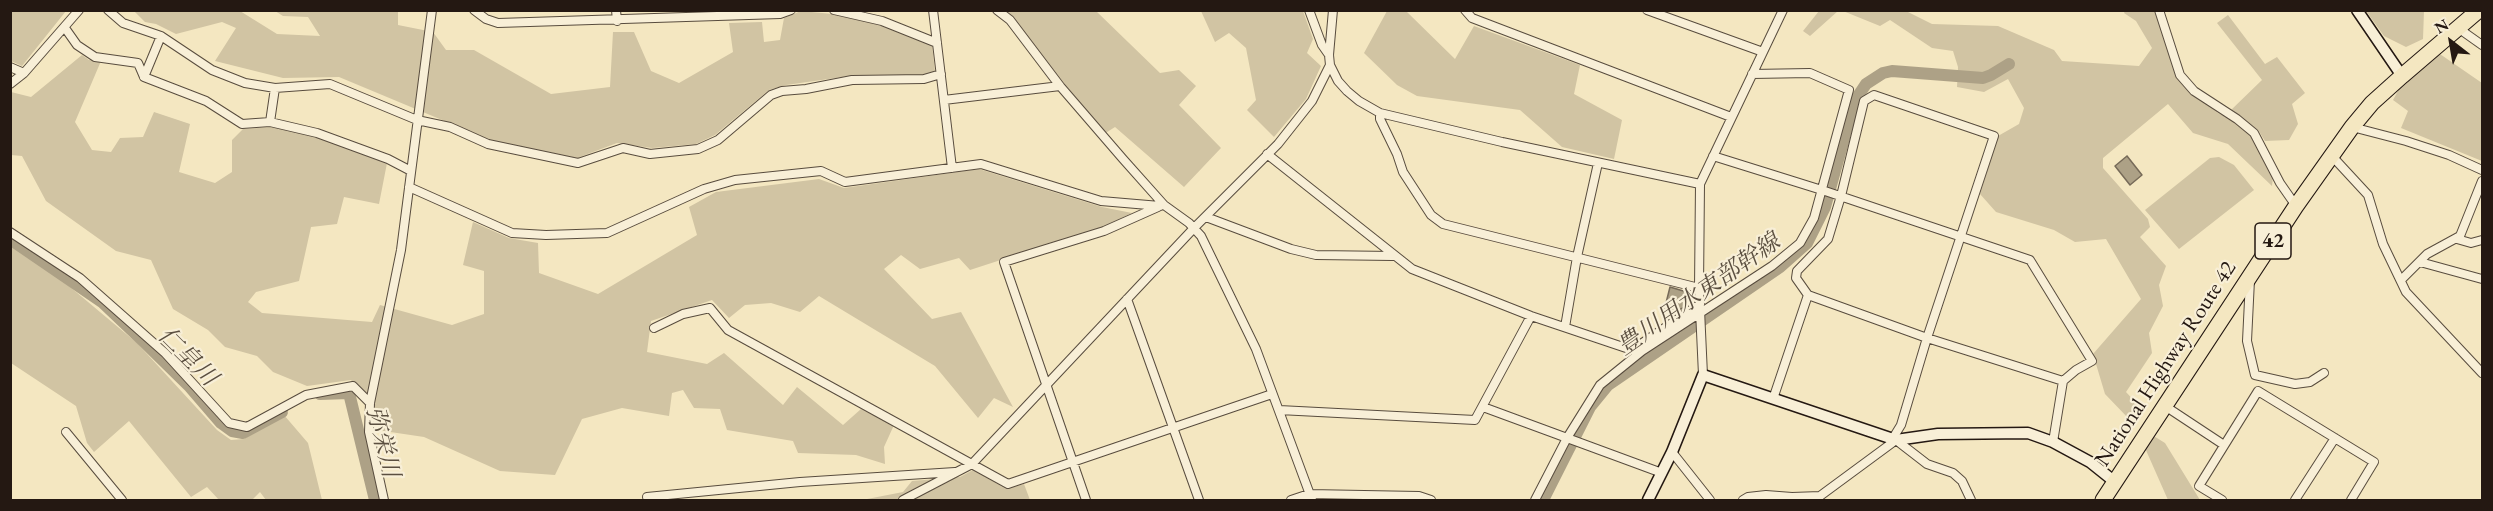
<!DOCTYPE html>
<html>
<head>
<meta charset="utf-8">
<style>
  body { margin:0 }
  #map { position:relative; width:2493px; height:511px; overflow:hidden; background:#f4e7c1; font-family:"EB Garamond",serif }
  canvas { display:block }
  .frame { position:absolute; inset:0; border:12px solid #241812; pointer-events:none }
  .north { position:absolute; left:2421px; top:12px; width:60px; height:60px; -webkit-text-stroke:4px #f8efd7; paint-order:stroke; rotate:329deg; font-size:16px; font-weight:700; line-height:24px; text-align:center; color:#241812 }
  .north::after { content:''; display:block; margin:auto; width:21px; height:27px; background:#241812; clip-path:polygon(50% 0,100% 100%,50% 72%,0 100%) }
</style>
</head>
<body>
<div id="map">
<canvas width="2493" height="511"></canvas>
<div class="frame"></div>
<div class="north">N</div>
</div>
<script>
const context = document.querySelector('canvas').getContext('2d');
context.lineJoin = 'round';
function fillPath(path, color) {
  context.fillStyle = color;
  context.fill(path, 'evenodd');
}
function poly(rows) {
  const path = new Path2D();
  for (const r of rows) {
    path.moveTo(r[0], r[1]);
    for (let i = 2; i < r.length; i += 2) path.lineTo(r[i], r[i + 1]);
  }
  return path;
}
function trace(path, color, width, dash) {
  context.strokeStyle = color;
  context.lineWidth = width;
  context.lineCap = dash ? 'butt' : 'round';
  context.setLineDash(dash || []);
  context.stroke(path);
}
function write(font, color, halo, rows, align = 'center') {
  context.font = font + ' "EB Garamond","Noto Serif JP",serif';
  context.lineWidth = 4.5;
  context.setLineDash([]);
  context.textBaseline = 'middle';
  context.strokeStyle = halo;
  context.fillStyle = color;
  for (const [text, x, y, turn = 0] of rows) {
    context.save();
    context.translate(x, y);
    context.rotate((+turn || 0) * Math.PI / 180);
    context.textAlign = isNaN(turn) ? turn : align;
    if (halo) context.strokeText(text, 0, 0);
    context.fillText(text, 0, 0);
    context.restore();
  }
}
const green = poly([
  [11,10,66,11,22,66,11,61],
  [134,11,240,11,277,34,320,36,308,17,283,16,275,11,398,11,398,25,433,32,446,50,474,50,551,94,610,87,613,32,634,32,651,71,679,83,733,52,729,23,762,22,764,42,780,40,784,18,801,11,843,15,879,24,932,44,935,72,922,76,850,76,786,85,769,90,715,135,696,144,652,148,617,143,577,158,490,140,339,77,283,78,215,61,236,28,222,22,176,34,156,24,145,22],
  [1004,11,1096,11,1160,73,1179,70,1196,86,1179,105,1221,148,1184,187,1115,127,1104,134,1014,19],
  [1201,11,1303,11,1313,39,1307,53,1321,66,1306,99,1274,137,1247,110,1256,100,1246,48,1229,33,1215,42],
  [1387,11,1406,11,1455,59,1474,26,1580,65,1574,94,1622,120,1614,159,1562,147,1520,110,1417,96,1397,85,1364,53],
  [1819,11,1838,11,1810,36,1803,31],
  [1843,11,1906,11,1932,24,1998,26,2054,50,2062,61,2139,66,2152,48,2136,21,2124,13,2125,11,2154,11,2159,19,2176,76,2192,93,2218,113,2235,121,2251,135,2273,177,2272,186,2228,144,2193,133,2168,104,2103,158,2103,168,2148,219,2150,227,2140,237,2166,266,2159,285,2163,306,2149,333,2152,353,2126,392,2139,406,2129,419,2105,394,2093,354,2141,299,2106,239,2075,242,2054,230,1996,212,1980,194,1998,136,2019,124,2024,108,2008,79,1984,92,1957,87,1958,67,1953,51,1932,48,1890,20,1880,26],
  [2366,11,2424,11,2423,39,2406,47,2384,36],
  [2228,15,2265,64,2277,57,2305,93,2292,104,2298,124,2289,140,2265,141,2258,130,2231,110,2262,80,2217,23],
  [2437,52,2482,83,2482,161,2401,128,2408,111,2393,100,2405,78],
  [82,55,89,60,101,61,75,122,92,150,111,152,120,138,143,137,154,112,190,124,179,172,215,183,232,172,232,140,243,129,274,127,316,137,387,163,379,204,344,197,337,224,311,227,299,281,256,292,248,302,262,313,372,322,380,305,452,325,484,314,484,271,463,265,473,222,509,238,538,243,539,273,598,294,697,235,689,207,716,192,819,179,844,188,979,169,1102,207,1132,213,1105,226,970,270,959,258,920,269,901,255,884,269,932,319,961,312,1013,407,994,398,978,418,935,366,819,296,800,312,771,303,745,305,729,318,712,300,651,321,647,352,707,364,724,353,783,405,797,387,843,425,861,409,894,425,884,447,885,464,856,455,798,453,793,441,727,430,720,409,694,408,683,390,672,393,669,416,622,408,582,419,555,475,500,471,424,437,377,430,370,403,351,380,307,386,273,372,257,356,225,347,208,330,173,309,151,260,116,251,46,201,22,156,11,155,11,92,31,97],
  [2219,157,2234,165,2254,190,2179,249,2145,210,2210,158],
  [10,244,57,276,137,343,217,430,231,440,244,439,284,415,308,443,322,500,266,500,260,492,252,500,219,500,207,487,191,497,129,421,94,452,87,443,76,406,11,363],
  [2152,435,2165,443,2200,500,2168,500,2145,448],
  [973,470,1006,489,1024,484,1030,500,862,500,903,492,912,481,960,477]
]);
const water = poly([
  [2127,156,2142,175,2130,185,2115,166,2127,156],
  [1670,287,1690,293,1688,305,1674,313,1664,311,1670,287]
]);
const river = poly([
  [10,239,102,302,144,342,190,387,221,423,232,431,243,433,282,412],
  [320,394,349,393,375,500],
  [1543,500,1590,407,1608,385,1780,267,1807,243,1825,207,1854,102,1866,84,1883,73,1892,71,1983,78,1991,75,2009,64]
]);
const street = poly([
  [108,10,123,23,161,36,212,70,245,83,275,88,330,84,417,120,450,127,488,144,578,163,623,148,650,154,698,149,718,140,771,95,782,91,806,89,852,80,924,79,941,74],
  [474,10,486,19,498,23,780,14,791,10],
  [616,10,617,21],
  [834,10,882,21,937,43],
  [933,10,952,168],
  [997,10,1010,20,1060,86,1123,159,1164,205,1189,223,1201,236,1256,349,1312,500],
  [1309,10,1322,45,1329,55],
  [1465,10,1472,18,1731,117],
  [1647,10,1763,52],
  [2159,10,2180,75,2194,91,2237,119,2254,133,2280,183,2296,206],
  [65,28,77,45,95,57,138,63,144,77,206,101,242,124,270,122],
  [2458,28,2482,45],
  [1330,65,1338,81,1347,91,1359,101,1380,113,1502,142,1700,184],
  [10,67,24,73],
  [144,77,161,36],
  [10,84,24,73,79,10],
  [275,88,270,122,317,133,388,159,411,171],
  [944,100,1060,86],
  [1380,113,1380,119,1397,154,1403,172,1431,215,1443,224,1699,288],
  [2352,127,2406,141,2449,155,2482,170],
  [1267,154,1412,269,1531,316,1632,350,1700,304],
  [2331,155,2368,195,2383,244,2406,292,2482,373],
  [1713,156,1825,191,2030,260,2092,361,2076,370,2063,381,2053,442],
  [409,187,512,233,546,235,607,233,704,189,735,180,821,171,845,182,981,164,1101,201,1160,206],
  [1206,217,1291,249,1316,255,1393,256],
  [10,232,80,278,165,353,229,423,247,427,306,395,353,386,370,403],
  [2457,239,2471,243,2482,240],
  [2420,262,2482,279],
  [2250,280,2247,341,2255,375,2295,384,2310,382,2324,373],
  [2401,280,2427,254,2460,236,2482,181],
  [1127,299,1199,500],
  [1565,327,1577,257,1598,163],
  [654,328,683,314,710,308,728,330,1008,484,1272,394],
  [1703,375,1699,288,1700,184,1783,10],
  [1773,399,1808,295],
  [2165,406,2224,445],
  [1483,407,1662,473],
  [1279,410,1475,420,1531,316],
  [66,432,122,500],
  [1893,438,1901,425,1927,338,1994,136,1874,95,1864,101,1841,196,1828,239,1797,271,1796,278,1808,295,1927,338,2063,381],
  [1672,452,1710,500],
  [647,497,800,482,955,472],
  [384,500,369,432,370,403,401,250,432,10],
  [903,500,972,464,1194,228,1278,144,1312,101,1330,65,1329,55,1333,10],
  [1086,500,1004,262,1104,231,1158,207],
  [1291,500,1309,494,1419,496,1431,500],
  [1535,500,1567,438,1600,385,1642,351,1772,266,1800,243,1814,218,1849,90,1810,73,1752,74],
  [1743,500,1748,497,1766,495,1792,497,1820,496,1896,440,1927,464,1953,473,1962,481,1971,500],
  [2222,500,2199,486,2258,391,2374,462,2351,500],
  [2295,500,2335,438]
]);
const secondary = poly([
  [2357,10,2402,76],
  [1648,500,1672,452,1703,375,1896,440,1938,434,2028,433,2053,442,2090,462,2115,482]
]);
const highway = poly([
  [2103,500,2296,206,2352,127,2372,103,2402,76,2479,10]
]);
const shields = [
  [2273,241,36]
];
const shieldNames = [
  ["42",2273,241]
];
const streetNames = [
  ["National Highway Route 42",2166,364,-57]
];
const waterNames = [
  ["豊川用水東部幹線",1699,295,-35],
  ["仁皇川",187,357,45],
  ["弥栄川",382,442,76]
];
fillPath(green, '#d1c4a3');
fillPath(water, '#ada186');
trace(water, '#766a58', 1.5);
trace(river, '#ada186', 12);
trace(street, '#584c3e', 10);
trace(secondary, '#241812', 13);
trace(highway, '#241812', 17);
trace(street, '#f8efd7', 8);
trace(secondary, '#f8efd7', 10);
trace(highway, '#f4e7c1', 15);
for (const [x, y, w] of shields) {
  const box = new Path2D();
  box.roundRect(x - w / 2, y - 18, w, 36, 4.5);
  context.fillStyle = '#f8efd7';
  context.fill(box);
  trace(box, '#241812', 1.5);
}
write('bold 21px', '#241812', null, shieldNames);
write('22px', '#241812', '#f8efd7', streetNames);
write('italic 24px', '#5b4f40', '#f8efd7', waterNames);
</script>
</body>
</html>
